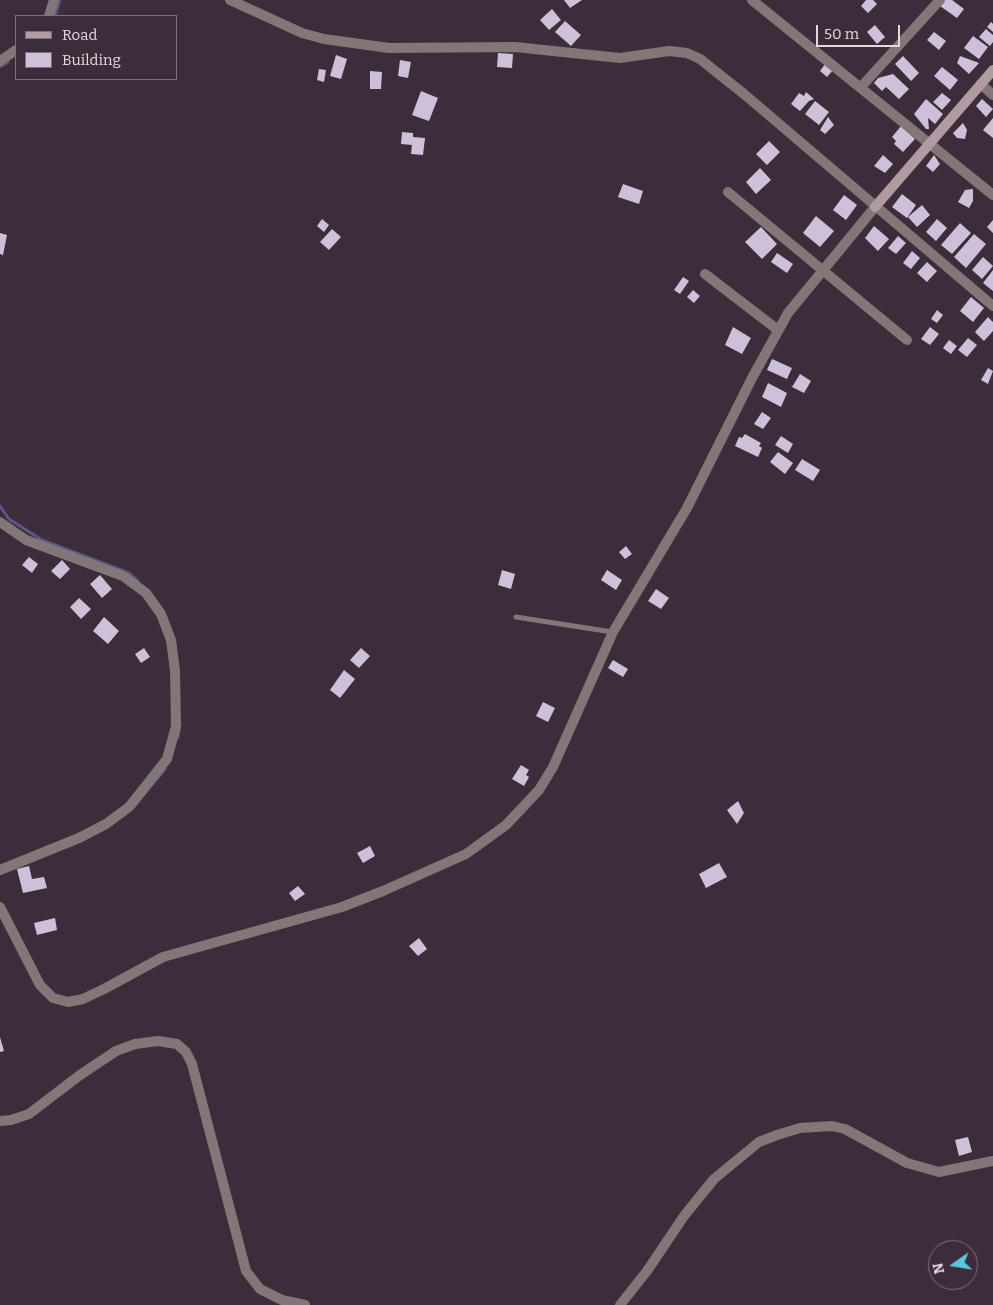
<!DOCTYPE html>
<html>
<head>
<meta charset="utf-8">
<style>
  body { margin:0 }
  #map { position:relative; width:993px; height:1305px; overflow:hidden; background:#3d2c3a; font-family:Bitter,serif }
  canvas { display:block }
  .legend { position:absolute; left:15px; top:15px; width:162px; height:65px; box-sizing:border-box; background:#3d2c3a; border:1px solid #7f707d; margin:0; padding:6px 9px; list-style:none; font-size:15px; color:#e3d7e1 }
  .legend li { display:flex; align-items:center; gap:10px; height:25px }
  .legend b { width:25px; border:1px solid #7f707d }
  .north { position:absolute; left:928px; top:1240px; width:50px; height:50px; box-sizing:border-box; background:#3d2c3a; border:1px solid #7f707d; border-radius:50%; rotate:257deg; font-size:14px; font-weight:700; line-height:20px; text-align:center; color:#e3d7e1 }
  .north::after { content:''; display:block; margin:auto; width:18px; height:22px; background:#55cadf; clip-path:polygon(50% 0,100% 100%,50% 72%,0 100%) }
  .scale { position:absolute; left:816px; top:25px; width:84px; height:22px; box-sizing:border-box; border:2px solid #e3d7e1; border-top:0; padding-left:6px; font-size:15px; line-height:18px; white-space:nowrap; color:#e3d7e1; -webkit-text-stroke:4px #3d2c3a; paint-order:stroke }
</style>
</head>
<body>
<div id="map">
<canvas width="993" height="1305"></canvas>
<ul class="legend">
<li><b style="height:6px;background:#af9ba1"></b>Road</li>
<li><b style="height:14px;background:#cdc1d9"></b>Building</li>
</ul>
<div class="north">N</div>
<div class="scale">50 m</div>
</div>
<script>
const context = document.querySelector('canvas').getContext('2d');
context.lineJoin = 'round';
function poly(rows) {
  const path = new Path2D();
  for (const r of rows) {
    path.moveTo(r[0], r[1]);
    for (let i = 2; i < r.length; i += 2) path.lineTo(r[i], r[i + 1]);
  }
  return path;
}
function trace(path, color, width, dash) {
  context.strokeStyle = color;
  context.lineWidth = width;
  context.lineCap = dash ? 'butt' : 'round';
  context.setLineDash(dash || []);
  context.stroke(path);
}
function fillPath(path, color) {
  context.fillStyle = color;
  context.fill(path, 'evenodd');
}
const stream = poly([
  [55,16,60,0],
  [0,67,8,62],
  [0,506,9,519,42,540,129,573,138,581],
  [178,738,180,724],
  [133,808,165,769]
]);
const building = poly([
  [564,0,582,0,570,8],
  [866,0,873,0,877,4,868,13,861,6],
  [944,0,952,0,964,9,957,18,940,6],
  [552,9,561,20,549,30,540,20],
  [565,21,581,35,571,46,555,32],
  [991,22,993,24,993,32,987,27],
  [875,25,885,37,877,44,867,32],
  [986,29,993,35,993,42,990,46,979,37],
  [934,32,946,41,939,50,927,40],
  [973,36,988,47,979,59,964,48],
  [498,53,513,54,512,68,497,67],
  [336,55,347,59,341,79,330,76],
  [903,56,919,73,911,81,895,64],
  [960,56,979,63,969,74,957,63],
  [400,60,411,62,408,78,398,76],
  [825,64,833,70,827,77,820,71],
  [942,67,958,80,950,90,934,76],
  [319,69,326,70,324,82,317,80],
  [370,71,382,72,381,89,370,89],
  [893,74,909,89,899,99,886,87,882,91,874,83,878,78],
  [421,91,438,98,429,121,412,115],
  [806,92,814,99,809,101,800,111,791,104,799,93,804,96],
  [942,93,951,100,942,110,933,102],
  [926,99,943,114,935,124,928,118,929,129,926,129,914,114],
  [982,99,993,109,986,117,976,106],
  [815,101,829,112,819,125,805,114],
  [828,117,834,125,825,134,820,130],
  [993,118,993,138,983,130],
  [963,123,967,130,965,139,957,138,953,133],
  [901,126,915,139,903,152,894,144,896,141,892,137],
  [402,132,413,133,413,137,425,138,423,155,411,154,412,145,401,144],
  [769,141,780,152,767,165,756,154],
  [883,155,893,164,885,173,874,166],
  [934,155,940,164,933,172,926,166],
  [760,168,771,180,756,194,746,182],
  [623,184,643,191,639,204,618,197],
  [973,189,973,201,969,208,958,202,965,190],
  [902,194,916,205,907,218,892,207],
  [844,195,857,205,846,220,833,210],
  [922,205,930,215,917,227,908,217],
  [816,216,834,231,820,247,803,233],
  [322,219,329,225,324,232,317,226],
  [937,219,947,228,936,241,926,232],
  [993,220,993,233,987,227],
  [960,223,971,233,952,254,941,245],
  [874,226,889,239,878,251,865,238],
  [761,227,777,244,762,259,745,242],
  [332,229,341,237,329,250,320,242],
  [0,233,7,235,3,255,0,254],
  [974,234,986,244,966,268,954,257],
  [898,236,906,243,896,254,888,248],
  [912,251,920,258,911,269,903,263],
  [777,253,793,264,787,273,771,262],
  [983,257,993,266,982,279,972,270],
  [927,262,937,271,927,282,917,273],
  [993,270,993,291,983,283],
  [683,277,689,281,680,294,674,290],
  [693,290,700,296,694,303,687,297],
  [971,297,984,308,973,322,960,311],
  [937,310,943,315,937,323,931,319],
  [988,317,993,322,993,331,984,341,975,332],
  [733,327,751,338,742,354,725,345],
  [930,327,939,334,930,345,921,339],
  [968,338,977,345,967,357,958,350],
  [949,340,957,346,951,354,943,348],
  [772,359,792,368,787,379,767,370],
  [988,368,993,371,988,384,981,380],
  [800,374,811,381,804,393,792,387],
  [768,383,787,393,781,407,762,397],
  [762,412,771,418,763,429,754,424],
  [745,434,761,443,759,446,762,448,758,457,735,446,739,437,742,438],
  [781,436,793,444,788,453,775,445],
  [778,452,793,463,785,474,770,462],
  [802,459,820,470,813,481,795,470],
  [626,546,632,554,625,559,619,552],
  [29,557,38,564,32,573,22,565],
  [62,560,70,569,60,579,51,571],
  [502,570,515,574,511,589,498,585],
  [607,570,622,580,616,590,601,580],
  [100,575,112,589,102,598,90,584],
  [656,589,669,598,661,609,648,601],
  [79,598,91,609,81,619,70,607],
  [104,617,119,631,108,644,93,631],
  [144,648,150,657,141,663,135,654],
  [361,648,370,656,359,668,350,660],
  [613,660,628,669,623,677,608,668],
  [344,670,355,679,340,698,330,690],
  [543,702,555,708,548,722,536,716],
  [521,765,529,770,526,775,529,777,524,786,512,779],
  [738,801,744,813,737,824,727,810],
  [370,846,375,856,363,863,357,853],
  [719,863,727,877,706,888,699,874],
  [29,866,32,879,44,877,47,888,23,893,17,869],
  [298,886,305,894,295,901,289,893],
  [55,918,57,930,37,935,34,923],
  [419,938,427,949,418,956,409,946],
  [0,1037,4,1051,0,1052],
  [968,1137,972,1152,959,1156,955,1140]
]);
const lane = poly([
  [516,617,612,632]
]);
const street = poly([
  [230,0,302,33,324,39,389,48,515,47,620,58,669,51,687,53,700,59,744,94,993,306],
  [752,0,993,195],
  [49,16,54,0],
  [0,61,16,50],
  [981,84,993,95],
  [861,87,940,0],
  [728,192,907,340],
  [705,274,778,330],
  [0,522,26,540,123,576,146,593,161,614,171,640,175,671,176,726,167,759,129,807,106,824,79,838,0,870],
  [0,907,40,985,53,998,68,1002,83,999,104,989,163,957,342,907,383,891,466,854,506,825,539,790,553,767,613,632,687,508,752,378,788,313,875,207],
  [0,1121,11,1120,29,1114,80,1075,116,1051,135,1044,158,1041,177,1044,186,1052,192,1064,246,1271,260,1289,282,1300,305,1305],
  [620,1305,647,1271,684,1216,714,1179,759,1142,777,1135,800,1128,832,1126,845,1129,907,1163,939,1172,993,1161]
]);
const secondary = poly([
  [875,207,993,70]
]);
trace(stream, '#585880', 3);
fillPath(building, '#cdc1d9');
trace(lane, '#827679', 5);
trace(street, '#827679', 10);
trace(secondary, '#af9ba1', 10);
</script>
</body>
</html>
